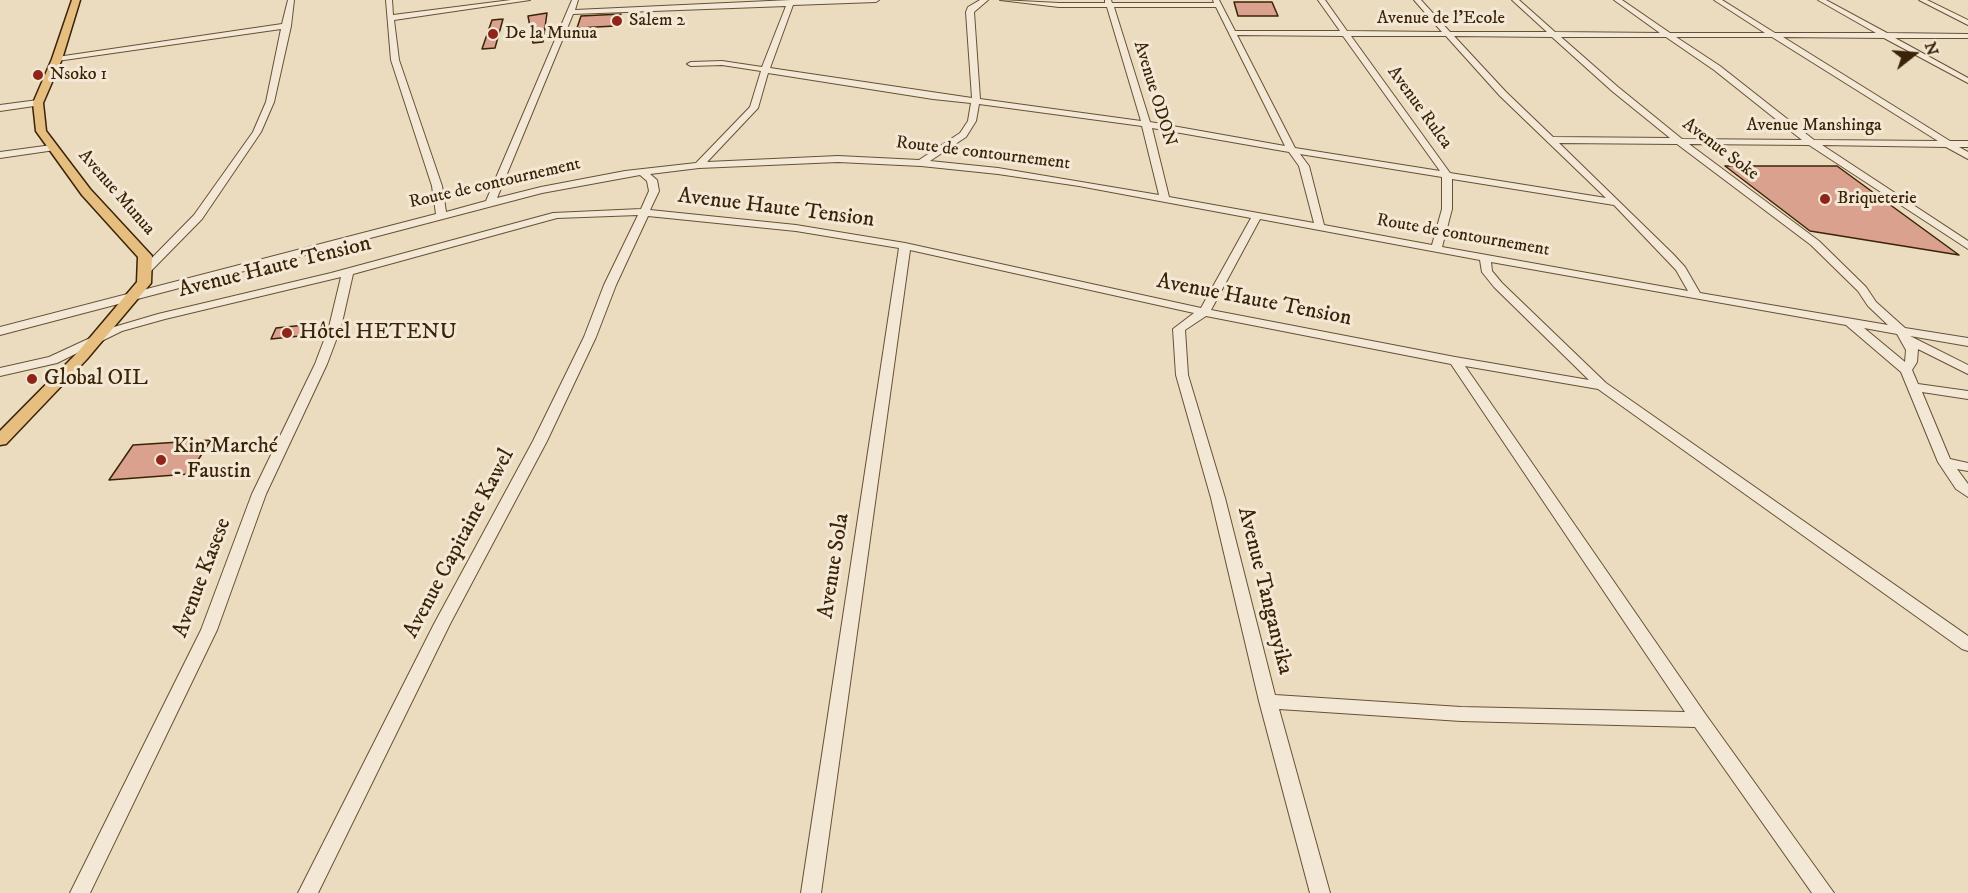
<!DOCTYPE html>
<html>
<head>
<meta charset="utf-8">
<style>
  body { margin:0 }
  #map { position:relative; width:1968px; height:893px; overflow:hidden; background:#ecdcbf; font-family:"IM FELL DW Pica",serif }
  canvas { display:block }
  .north { position:absolute; left:1884px; top:24px; width:60px; height:60px; -webkit-text-stroke:4px #f3e8d5; paint-order:stroke; rotate:73deg; font-size:16px; font-weight:700; line-height:24px; text-align:center; color:#3b2307 }
  .north::after { content:''; display:block; margin:auto; width:21px; height:27px; background:#3b2307; clip-path:polygon(50% 0,100% 100%,50% 72%,0 100%) }
</style>
</head>
<body>
<div id="map">
<canvas width="1968" height="893"></canvas>
<div class="north">N</div>
</div>
<script>
const context = document.querySelector('canvas').getContext('2d');
context.lineJoin = 'round';
function fillPath(path, color) {
  context.fillStyle = color;
  context.fill(path, 'evenodd');
}
function poly(rows) {
  const path = new Path2D();
  for (const r of rows) {
    path.moveTo(r[0], r[1]);
    for (let i = 2; i < r.length; i += 2) path.lineTo(r[i], r[i + 1]);
  }
  return path;
}
function trace(path, color, width, dash) {
  context.strokeStyle = color;
  context.lineWidth = width;
  context.lineCap = dash ? 'butt' : 'round';
  context.setLineDash(dash || []);
  context.stroke(path);
}
function write(font, color, halo, rows, align = 'center') {
  context.font = font + ' "IM FELL DW Pica",serif';
  context.lineWidth = 6;
  context.setLineDash([]);
  context.textBaseline = 'middle';
  context.strokeStyle = halo;
  context.fillStyle = color;
  for (const [text, x, y, turn = 0] of rows) {
    context.save();
    context.translate(x, y);
    context.rotate((+turn || 0) * Math.PI / 180);
    context.textAlign = isNaN(turn) ? turn : align;
    if (halo) context.strokeText(text, 0, 0);
    context.fillText(text, 0, 0);
    context.restore();
  }
}
const building = poly([
  [1234,2,1272,2,1278,16,1238,16,1234,2],
  [547,13,543,42,533,43,528,16,547,13],
  [621,14,615,26,577,28,581,16,621,14],
  [503,19,495,48,482,49,492,20,503,19],
  [1725,166,1837,166,1959,255,1810,231,1725,166],
  [305,325,300,336,271,339,276,328,305,325],
  [211,440,189,474,109,480,133,445,211,440]
]);
const minor = poly([
  [288,0,294,0,291,26,274,102,261,132,202,219,149,273,141,273,141,269,194,215,253,132,266,102,281,29,57,61,53,59,57,57,282,24,288,0],
  [386,0,392,0,393,15,511,0,530,0,394,20,399,60,442,186,446,212,486,201,572,0,578,0,575,10,791,0,879,0,876,2,793,5,770,68,972,98,966,12,968,7,980,0,988,0,974,12,980,99,1141,121,1107,7,1059,7,1000,0,1059,3,1105,3,1105,0,1111,0,1112,3,1214,3,1213,0,1219,0,1235,31,1340,31,1318,0,1325,0,1347,31,1442,32,1414,0,1421,0,1450,32,1547,32,1512,0,1519,0,1555,32,1660,33,1614,0,1622,0,1670,33,1765,33,1714,0,1722,0,1775,33,1876,33,1818,0,1826,0,1887,33,1968,34,1968,38,1895,38,1968,78,1968,83,1884,38,1783,37,1950,141,1968,141,1968,147,1959,147,1968,152,1968,159,1946,147,1822,145,1968,241,1968,249,1809,145,1689,144,1819,241,1866,287,1876,302,1905,328,1968,338,1968,346,1910,336,1968,365,1968,374,1918,349,1917,362,1912,370,1918,384,1968,391,1968,399,1922,392,1950,459,1968,463,1968,471,1957,469,1968,484,1968,497,1956,489,1938,462,1901,372,1846,325,1491,262,1492,271,1502,283,1606,383,1968,636,1968,651,1962,649,1598,389,1465,366,1706,715,1834,893,1812,893,1695,727,1461,721,1279,709,1330,893,1310,893,1259,701,1211,498,1176,375,1173,329,1194,313,910,250,821,893,801,893,899,248,796,231,648,216,616,285,596,337,547,441,450,624,318,893,298,893,434,624,533,441,584,337,604,285,638,215,557,218,353,274,341,327,327,364,266,494,217,630,90,893,70,893,201,630,252,494,315,364,329,327,341,277,165,319,122,331,57,363,0,376,0,368,49,357,114,327,158,314,331,273,553,213,641,209,649,191,647,181,640,175,542,193,0,335,0,327,436,214,432,186,391,60,386,0],
  [786,6,762,67,722,61,691,62,687,64,691,66,722,65,761,71,750,107,696,163,625,171,541,187,497,198,573,14,786,6],
  [1114,7,1216,7,1285,146,1150,122,1114,7],
  [1237,35,1343,36,1440,171,1295,148,1237,35],
  [1351,36,1446,36,1500,96,1606,198,1450,173,1351,36],
  [1454,36,1552,37,1612,91,1670,138,1553,137,1506,92,1454,36],
  [1561,37,1666,37,1714,70,1802,140,1682,139,1618,87,1561,37],
  [1676,37,1772,37,1938,141,1814,140,1720,66,1676,37],
  [768,73,933,99,971,103,968,121,960,133,919,160,838,156,707,162,758,108,768,73],
  [979,104,1142,126,1159,195,998,168,930,161,966,137,976,121,979,104],
  [1152,128,1289,152,1299,166,1314,223,1169,197,1152,128],
  [1559,143,1677,144,1811,245,1858,291,1868,306,1888,325,1700,293,1685,267,1673,254,1559,143],
  [1300,154,1442,177,1442,209,1432,245,1324,225,1309,166,1300,154],
  [838,162,921,166,998,174,1079,186,1251,218,1201,308,905,243,796,225,650,210,659,191,657,180,650,174,699,168,838,162],
  [1452,179,1614,205,1676,270,1688,291,1442,247,1452,209,1452,179],
  [1260,219,1480,260,1482,272,1494,287,1589,380,1455,357,1211,310,1260,219],
  [1206,316,1451,364,1685,712,1461,707,1275,695,1225,498,1188,375,1185,330,1206,316],
  [1864,328,1897,334,1906,350,1905,362,1864,328],
  [1919,0,1927,0,1968,20,1968,25,1919,0],
  [38,100,41,101,41,105,0,111,0,105,38,100],
  [52,145,55,146,55,150,0,158,0,152,52,145]
]);
const major = poly([
  [72,0,80,0,62,59,43,103,46,131,90,189,152,256,151,283,87,359,6,444,0,445,0,431,77,353,137,282,138,257,82,195,36,131,33,103,52,59,72,0]
]);
const markers = [
  [617,21,6,"#8f2418"],
  [493,34,6,"#8f2418"],
  [38,75,6,"#8f2418"],
  [1825,199,6,"#8f2418"],
  [287,333,6,"#8f2418"],
  [32,379,6,"#8f2418"],
  [161,460,6,"#8f2418"]
];
const farStreetnames = [
  ["Avenue de l'Ecole",1441,19],
  ["Avenue ODON",1154,94,73],
  ["Avenue Rulca",1419,108,54],
  ["Avenue Manshinga",1814,126],
  ["Avenue Soke",1720,150,37],
  ["Route de contournement",983,154,7],
  ["Route de contournement",495,184,-13],
  ["Avenue Munua",116,193,49],
  ["Route de contournement",1463,236,10]
];
const farPoinames = [
  ["Salem 2",629,21],
  ["De la Munua",505,34],
  ["Nsoko 1",50,75],
  ["Briqueterie",1837,199]
];
const streetNames = [
  ["Avenue Haute Tension",776,209,7],
  ["Avenue Haute Tension",275,268,-14],
  ["Avenue Haute Tension",1254,301,11],
  ["Avenue Capitaine Kawel",460,544,-62],
  ["Avenue Sola",835,566,-81],
  ["Avenue Kasese",203,578,-69],
  ["Avenue Tanganyika",1264,591,76]
];
const poiNames = [
  ["Hôtel HETENU",299,333],
  ["Global OIL",44,379],
  ["Kin Marché",173,447],
  ["- Faustin",173,472]
];
fillPath(building, '#d9a18e');
trace(building, '#3b2307', 1.5);
trace(minor, '#675135', 2);
trace(major, '#3b2307', 3);
fillPath(minor, '#f3e8d5');
fillPath(major, '#e6be80');
for (const [x, y, r, color] of markers) {
  const dot = new Path2D();
  dot.arc(x, y, r, 0, 2 * Math.PI);
  context.fillStyle = color;
  context.fill(dot);
  trace(dot, '#f3e8d5', 2);
}
write('18px', '#3b2307', '#f3e8d5', farStreetnames);
write('18px', '#3b2307', '#f3e8d5', farPoinames, 'left');
write('22px', '#3b2307', '#f3e8d5', streetNames);
write('22px', '#3b2307', '#f3e8d5', poiNames, 'left');
</script>
</body>
</html>
